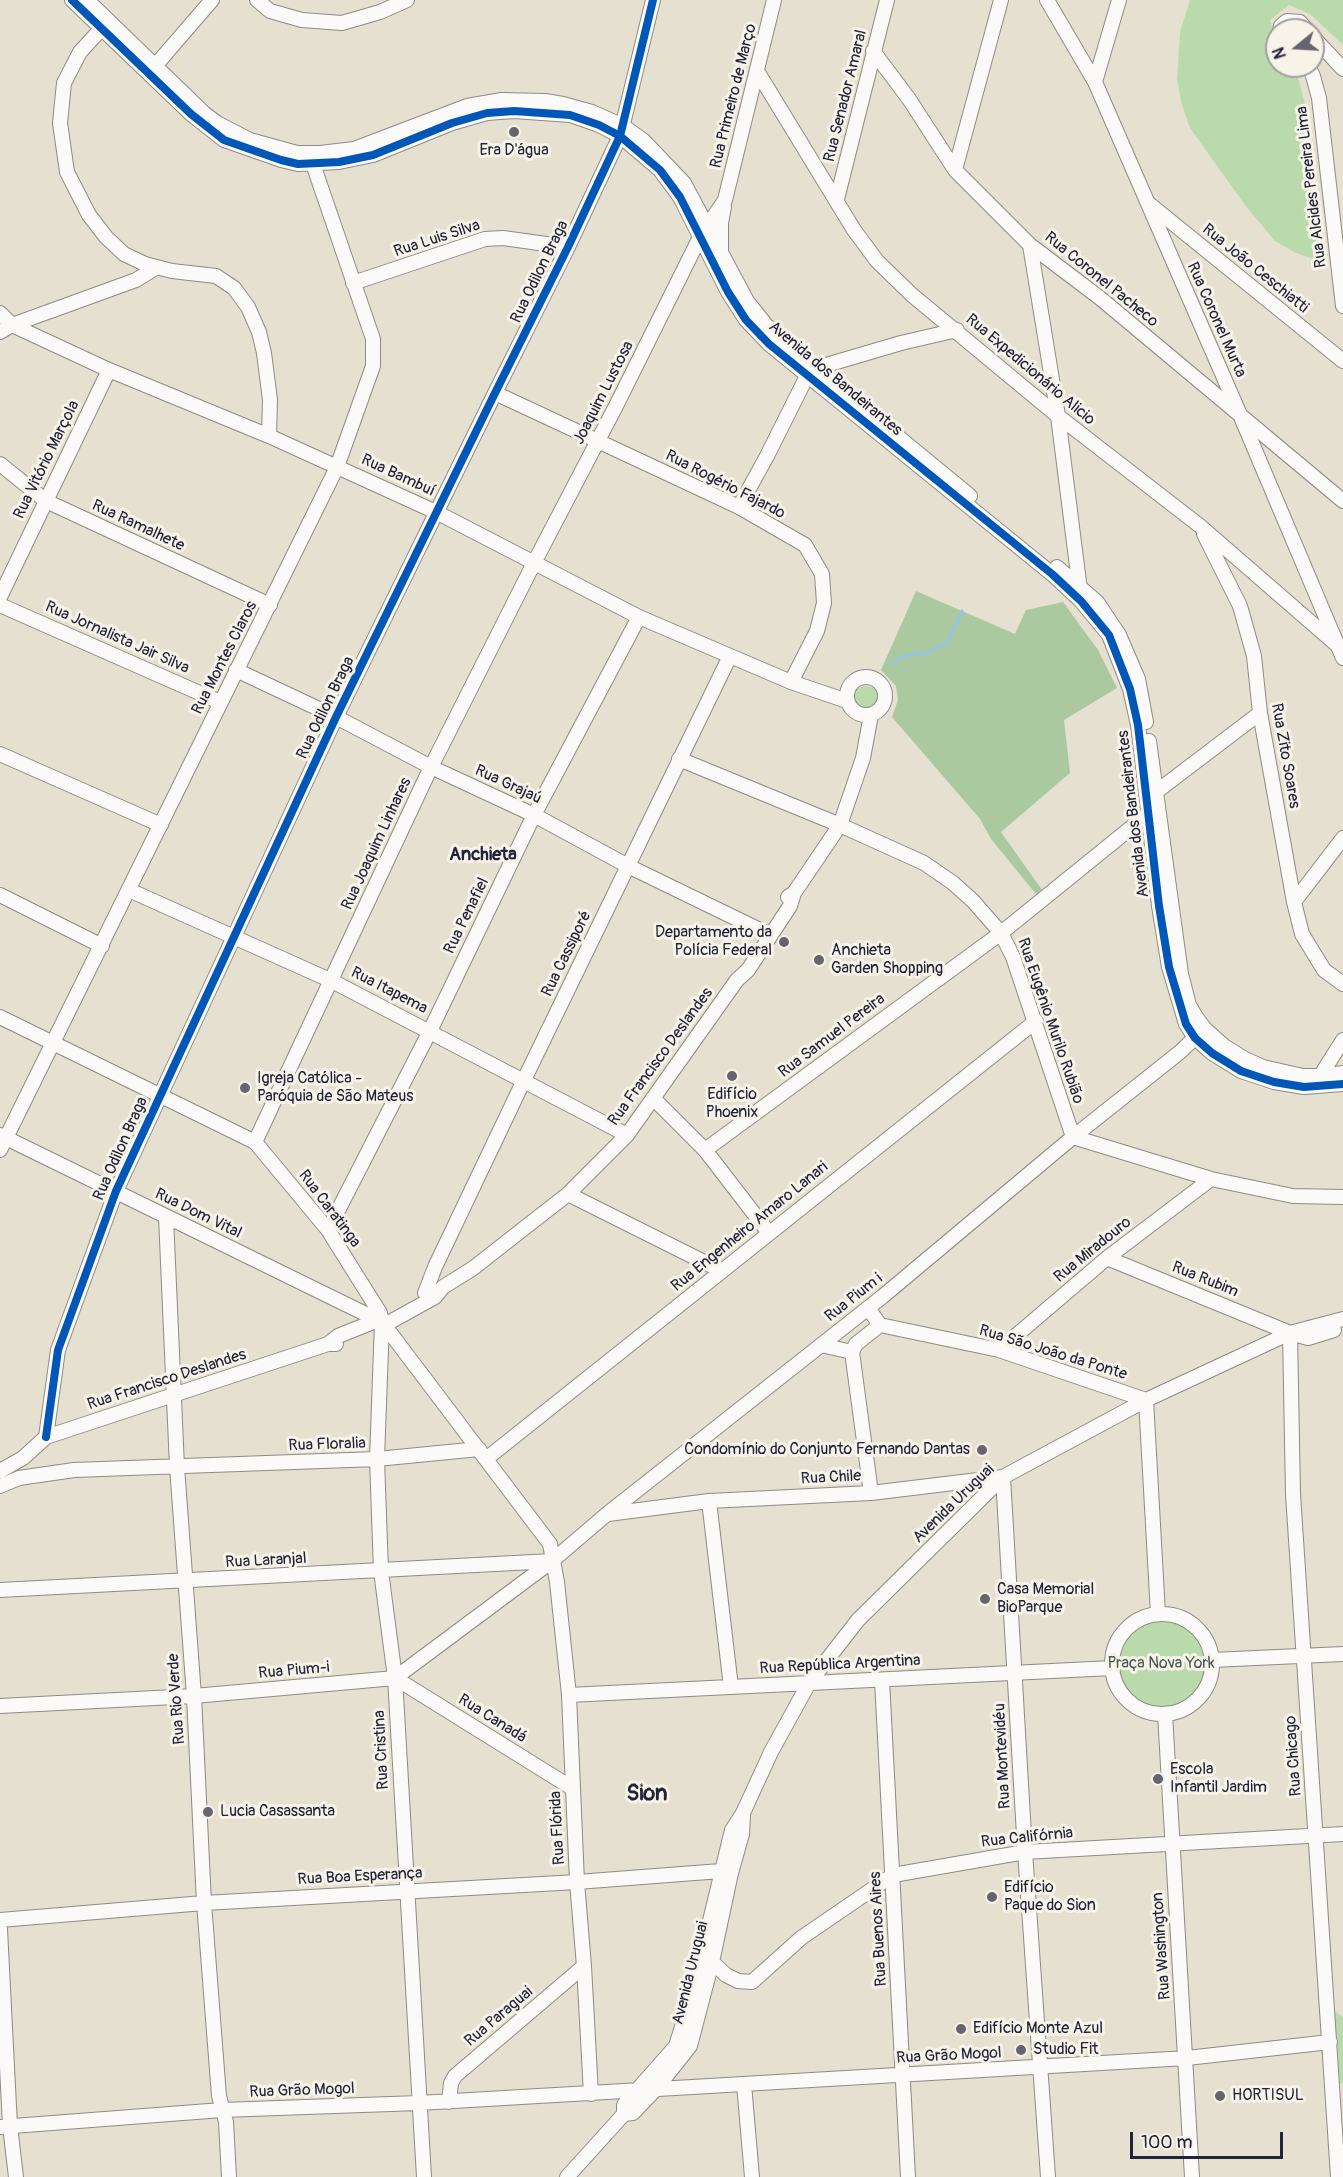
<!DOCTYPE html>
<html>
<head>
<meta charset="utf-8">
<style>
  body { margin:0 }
  #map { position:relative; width:1343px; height:2177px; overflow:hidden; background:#e6e0d0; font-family:Pangolin,sans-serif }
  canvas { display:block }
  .north { position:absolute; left:1265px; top:18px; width:60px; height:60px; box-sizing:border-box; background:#f7f3e8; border:2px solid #a29fa3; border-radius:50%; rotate:252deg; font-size:16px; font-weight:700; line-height:24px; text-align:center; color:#22223b }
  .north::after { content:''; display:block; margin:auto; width:21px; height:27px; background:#67646f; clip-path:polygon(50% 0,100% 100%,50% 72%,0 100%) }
  .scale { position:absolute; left:1130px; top:2132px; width:153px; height:27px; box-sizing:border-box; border:3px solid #22223b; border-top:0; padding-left:8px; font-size:18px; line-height:21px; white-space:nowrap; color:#22223b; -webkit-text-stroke:4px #f7f3e8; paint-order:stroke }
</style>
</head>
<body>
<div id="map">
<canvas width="1343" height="2177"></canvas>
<div class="north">N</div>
<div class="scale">100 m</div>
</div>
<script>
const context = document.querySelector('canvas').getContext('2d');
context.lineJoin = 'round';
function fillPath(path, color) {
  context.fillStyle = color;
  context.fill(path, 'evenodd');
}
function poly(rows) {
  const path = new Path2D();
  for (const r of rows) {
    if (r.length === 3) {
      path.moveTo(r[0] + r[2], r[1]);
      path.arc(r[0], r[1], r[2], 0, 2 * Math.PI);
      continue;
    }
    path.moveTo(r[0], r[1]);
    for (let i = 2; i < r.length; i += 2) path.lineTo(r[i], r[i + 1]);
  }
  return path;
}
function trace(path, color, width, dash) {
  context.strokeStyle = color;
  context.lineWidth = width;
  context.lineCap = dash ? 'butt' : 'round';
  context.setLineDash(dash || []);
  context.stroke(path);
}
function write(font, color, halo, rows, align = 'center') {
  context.font = font + ' Pangolin,sans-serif';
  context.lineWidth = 6;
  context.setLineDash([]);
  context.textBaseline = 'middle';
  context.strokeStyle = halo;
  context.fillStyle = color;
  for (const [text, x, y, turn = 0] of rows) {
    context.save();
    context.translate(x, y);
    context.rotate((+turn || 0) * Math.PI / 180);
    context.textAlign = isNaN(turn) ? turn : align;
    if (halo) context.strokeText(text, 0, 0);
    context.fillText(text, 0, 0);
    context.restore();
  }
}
const green = poly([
  [1190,0,1343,0,1343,45,1310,14,1289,5,1270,20,1277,46,1277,66,1289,66,1299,81,1305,104,1314,171,1314,195,1321,240,1317,260,1296,253,1275,241,1245,205,1190,128,1182,105,1177,80,1180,32],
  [866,698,12],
  [1161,1664,44],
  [1334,2011,1343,2017,1343,2082,1338,2085]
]);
const forest = poly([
  [916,591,1015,634,1026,610,1063,602,1098,650,1117,688,1064,720,1070,773,1001,832,1042,890,1036,894,991,839,980,819,892,717,898,700,896,686,881,670]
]);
const stream = poly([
  [892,662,905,656,925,653,947,643,962,611]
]);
const minor = poly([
  [72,0,191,114,224,140,281,160,298,164,339,162,373,155,452,123,487,113,514,111,570,115,599,125,620,136,660,170,680,197,728,292,746,320,769,344,1052,574,1081,601,1109,635,1130,689,1138,725,1159,906,1169,967,1186,1024,1195,1038,1212,1053,1241,1071,1274,1082,1304,1087,1343,1084],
  [87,0,205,114,217,123,250,140,297,153,320,153,354,149,467,106,502,100,545,101,563,104,592,112,623,126,644,141,684,183,747,301,766,325,789,347,970,496],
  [257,0,270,11,302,20,342,23,380,12,407,0],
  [1047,0,1095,82,1241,417,1343,658],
  [102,28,80,52,64,83,60,123,67,172,89,215,106,237,124,254,145,264,172,271,216,276,234,288,248,307,259,332,264,353,270,400,269,436],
  [1280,30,1281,26,1287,21,1300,22,1307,30],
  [1313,37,1343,69],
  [873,51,909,99,955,170,1030,245,1100,298,1343,501],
  [155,66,212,0],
  [1308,66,1313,76,1319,98,1343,306],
  [757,71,854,230,877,261,912,295,1058,416,1200,526,1337,645],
  [1095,82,1119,0],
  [955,170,1001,0],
  [837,199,887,0],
  [1148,203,1343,361],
  [1030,245,1058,416,1080,590],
  [721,251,721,223,724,207],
  [353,283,485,239,503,238,568,247],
  [0,313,12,325,109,370,269,436,436,512,639,617,791,682,847,701],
  [0,332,12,325,136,280,157,267],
  [816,368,901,343,957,330],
  [495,393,739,507,805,545,822,574,824,603,817,631,791,682],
  [0,464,46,501,270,605],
  [739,507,767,456,807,376],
  [1204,534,1240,606,1254,656,1260,713,1294,902,1302,934,1324,970,1343,984],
  [1057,567,1097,602,1119,635,1138,679,1146,722],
  [0,597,109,370],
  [0,605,220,702],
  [236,670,336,717,431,767,534,815,628,866,764,932],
  [866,696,19],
  [1149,741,1181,974,1189,1005,1196,1017,1205,1029,1224,1046,1245,1059,1263,1067,1303,1076,1322,1076,1343,1073],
  [0,754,161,825],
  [679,759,840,825,924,863,953,883,973,901,1001,933,1013,957,1073,1137,1211,1179,1293,1196,1343,1197],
  [1156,792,1260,713],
  [129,890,332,981,627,1135],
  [0,895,102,946],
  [788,897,794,893,840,825,863,758,871,715],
  [1294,902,1343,838],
  [0,1017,255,1142,328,1230,380,1313,382,1322,550,1544,557,1582,569,1695,577,1882,584,1966,591,2094],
  [1322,1083,1324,1070,1343,1040],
  [653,1098,705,1150,769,1233],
  [0,1135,382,1322],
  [255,1142,431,767,534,563,617,404,700,237,725,200,774,0],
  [0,1150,337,467,373,366,373,339,313,164],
  [705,1150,1001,933,1148,814],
  [568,1194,722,1271],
  [166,1217,177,1467,194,1696,204,1903,219,2096,226,2122,229,2177],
  [328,1230,430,1031,534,815,639,617],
  [1107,1258,1290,1333,1308,1338,1334,1330],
  [425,1293,435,1267,524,1080,730,656],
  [868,1308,880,1325,999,1350,1146,1400],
  [382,1322,377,1459,381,1571,395,1678,424,2177],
  [1290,1333,1293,1494,1338,2177],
  [328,1344,338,1336,373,1322,390,1322,435,1297,443,1287,472,1269,568,1194,627,1135,737,980,748,970,790,906,794,893],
  [821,1345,852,1352],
  [999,1350,1107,1258,1211,1179],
  [1146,1400,1158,1614],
  [46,1437,58,1350,116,1191,336,717,495,393,568,247,620,136,653,0],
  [486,1459,1036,1021],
  [0,1471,23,1458,46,1437,328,1344,336,1344],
  [1003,1477,1025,1852,1048,2177],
  [0,1486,19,1478,74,1470,377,1459,479,1449],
  [871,1493,852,1352,856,1344,880,1325],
  [709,1501,731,1687],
  [608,1514,709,1501,871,1493,1003,1477],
  [0,1590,552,1561],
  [1162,1664,50],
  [1212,1660,1343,1654],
  [395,1678,572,1788],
  [882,1680,908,2177],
  [569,1695,1112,1668],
  [0,1706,194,1696,395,1678,552,1561,607,1514,882,1297,1073,1137,1180,1052,1201,1032],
  [1165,1714,1192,2177],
  [0,1920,204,1903,577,1882,721,1871],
  [0,1929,10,2126,16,2177],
  [712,1962,726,1975,738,1981,752,1982,801,1938,893,1875,1025,1852,1343,1834],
  [744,2084,752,2177],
  [449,2102,451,2083,455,2076,584,1966],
  [624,2114,624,2105,676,2046,693,1991,732,1830,743,1813,771,1752,809,1683,858,1620,1003,1477,1146,1400,1290,1333,1343,1319],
  [0,2127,222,2110,419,2103,1187,2058,1330,2042],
  [567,2177,624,2114,633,2113,656,2089,690,2046,712,1962,731,1873,742,1834,743,1815]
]);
const cycleway = poly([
  [72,0,191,114,224,140,281,160,298,164,339,162,373,155,452,123,487,113,514,111,570,115,599,125,620,136,660,170,680,197,728,292,746,320,769,344,1052,574,1081,601,1109,635,1130,689,1138,725,1159,906,1169,967,1186,1024,1195,1038,1212,1053,1241,1071,1274,1082,1304,1087,1343,1084],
  [46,1437,58,1350,116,1191,336,717,495,393,568,247,620,136,653,0]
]);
const markers = [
  [514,132,6,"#67646f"],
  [784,942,6,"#67646f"],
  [819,960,6,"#67646f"],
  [732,1076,6,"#67646f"],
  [245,1088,6,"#67646f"],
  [982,1450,6,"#67646f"],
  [985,1599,6,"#67646f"],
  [1158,1779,6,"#67646f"],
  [208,1812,6,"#67646f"],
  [992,1897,6,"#67646f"],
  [961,2029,6,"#67646f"],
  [1021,2050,6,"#67646f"],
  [1220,2096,6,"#67646f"]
];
const streetNames = [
  ["Rua Primeiro de Março",734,96,-76],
  ["Rua Senador Amaral",846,96,-76],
  ["Rua Alcides Pereira Lima",1312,187,-97],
  ["Rua Luis Silva",437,239,-18],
  ["Rua João Ceschiatti",1255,269,39],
  ["Rua Odilon Braga",540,272,-64],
  ["Rua Coronel Pacheco",1101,280,39],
  ["Rua Coronel Murta",1216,320,66],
  ["Rua Expedicionário Alicio",1030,370,40],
  ["Avenida dos Bandeirantes",835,379,40],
  ["Joaquim Lustosa",604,393,-63],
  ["Rua Vitório Marçola",47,460,-64],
  ["Rua Bambuí",398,476,25],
  ["Rua Rogério Fajardo",725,485,27],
  ["Rua Ramalhete",138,526,25],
  ["Rua Jornalista Jair Silva",117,638,24],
  ["Rua Montes Claros",225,658,-63],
  ["Rua Odilon Braga",326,708,-64],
  ["Rua Zito Soares",1285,756,80],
  ["Rua Grajaú",508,785,25],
  ["Avenida dos Bandeirantes",1134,814,-97],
  ["Rua Joaquim Linhares",377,844,-65],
  ["Rua Penafiel",467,916,-64],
  ["Rua Cassiporé",567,954,-64],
  ["Rua Itapema",389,991,27],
  ["Rua Eugênio Murilo Rubião",1050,1021,71],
  ["Rua Samuel Pereira",832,1036,-37],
  ["Rua Francisco Deslandes",661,1057,-54],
  ["Rua Odilon Braga",121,1149,-66],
  ["Rua Caratinga",329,1209,53],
  ["Rua Dom Vital",198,1214,26],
  ["Rua Engenheiro Amaro Lanari",750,1227,-39],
  ["Rua Miradouro",1093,1250,-39],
  ["Rua Rubim",1205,1280,22],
  ["Rua Pium i",854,1298,-38],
  ["Rua São João da Ponte",1053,1353,17],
  ["Rua Francisco Deslandes",167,1380,-18],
  ["Rua Floralia",327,1445,-2],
  ["Rua Chile",831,1478,-3],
  ["Avenida Uruguai",954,1504,-44],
  ["Rua Laranjal",266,1561,-3],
  ["Rua República Argentina",840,1665,-3],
  ["Rua Pium-i",294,1671,-5],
  ["Rua Rio Verde",177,1699,-94],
  ["Rua Canadá",492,1719,32],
  ["Rua Cristina",382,1750,-93],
  ["Rua Montevidéu",1003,1756,-93],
  ["Rua Chicago",1294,1756,-94],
  ["Rua Flórida",558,1828,-93],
  ["Rua Califórnia",1027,1838,-6],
  ["Rua Boa Esperança",360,1877,-3],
  ["Rua Buenos Aires",879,1929,-93],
  ["Rua Washington",1162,1946,-94],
  ["Avenida Uruguai",691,1973,-76],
  ["Rua Paraguai",499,2017,-40],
  ["Rua Grão Mogol",949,2056,-3],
  ["Rua Grão Mogol",302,2091,-2]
];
const poiNames = [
  ["Era D'água",514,151,"center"],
  ["Departamento da",772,933,"right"],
  ["Polícia Federal",772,951,"right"],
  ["Anchieta",831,951],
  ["Garden Shopping",831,969],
  ["Igreja Católica -",257,1079],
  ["Paróquia de São Mateus",257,1097],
  ["Edifício",732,1095,"center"],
  ["Phoenix",732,1113,"center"],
  ["Condomínio do Conjunto Fernando Dantas",970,1450,"right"],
  ["Casa Memorial",997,1590],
  ["BioParque",997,1608],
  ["Escola",1170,1770],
  ["Infantil Jardim",1170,1788],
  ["Lucia Casassanta",220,1812],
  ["Edifício",1004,1888],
  ["Paque do Sion",1004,1906],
  ["Edifício Monte Azul",973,2029],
  ["Studio Fit",1033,2050],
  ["HORTISUL",1232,2096]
];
const parkNames = [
  ["Praça Nova York",1161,1664]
];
const neighbourhoodNames = [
  ["Anchieta",483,855]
];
const districtNames = [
  ["Sion",647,1794]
];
fillPath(green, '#b9daab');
fillPath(forest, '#aac9a0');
trace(stream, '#94c5e2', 3);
trace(minor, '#8d8b86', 16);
trace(minor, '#fbfaf8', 14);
trace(cycleway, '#0057b8', 8);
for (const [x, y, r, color] of markers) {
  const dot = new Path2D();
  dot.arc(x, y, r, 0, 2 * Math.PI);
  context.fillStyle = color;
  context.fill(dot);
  trace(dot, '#f7f3e8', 2);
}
write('16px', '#22223b', '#f7f3e8', streetNames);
write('16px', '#22223b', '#f7f3e8', poiNames, 'left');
write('16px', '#445853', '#f7f3e8', parkNames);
write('bold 18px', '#22223b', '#f7f3e8', neighbourhoodNames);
write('bold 22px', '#22223b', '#f7f3e8', districtNames);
</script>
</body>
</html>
